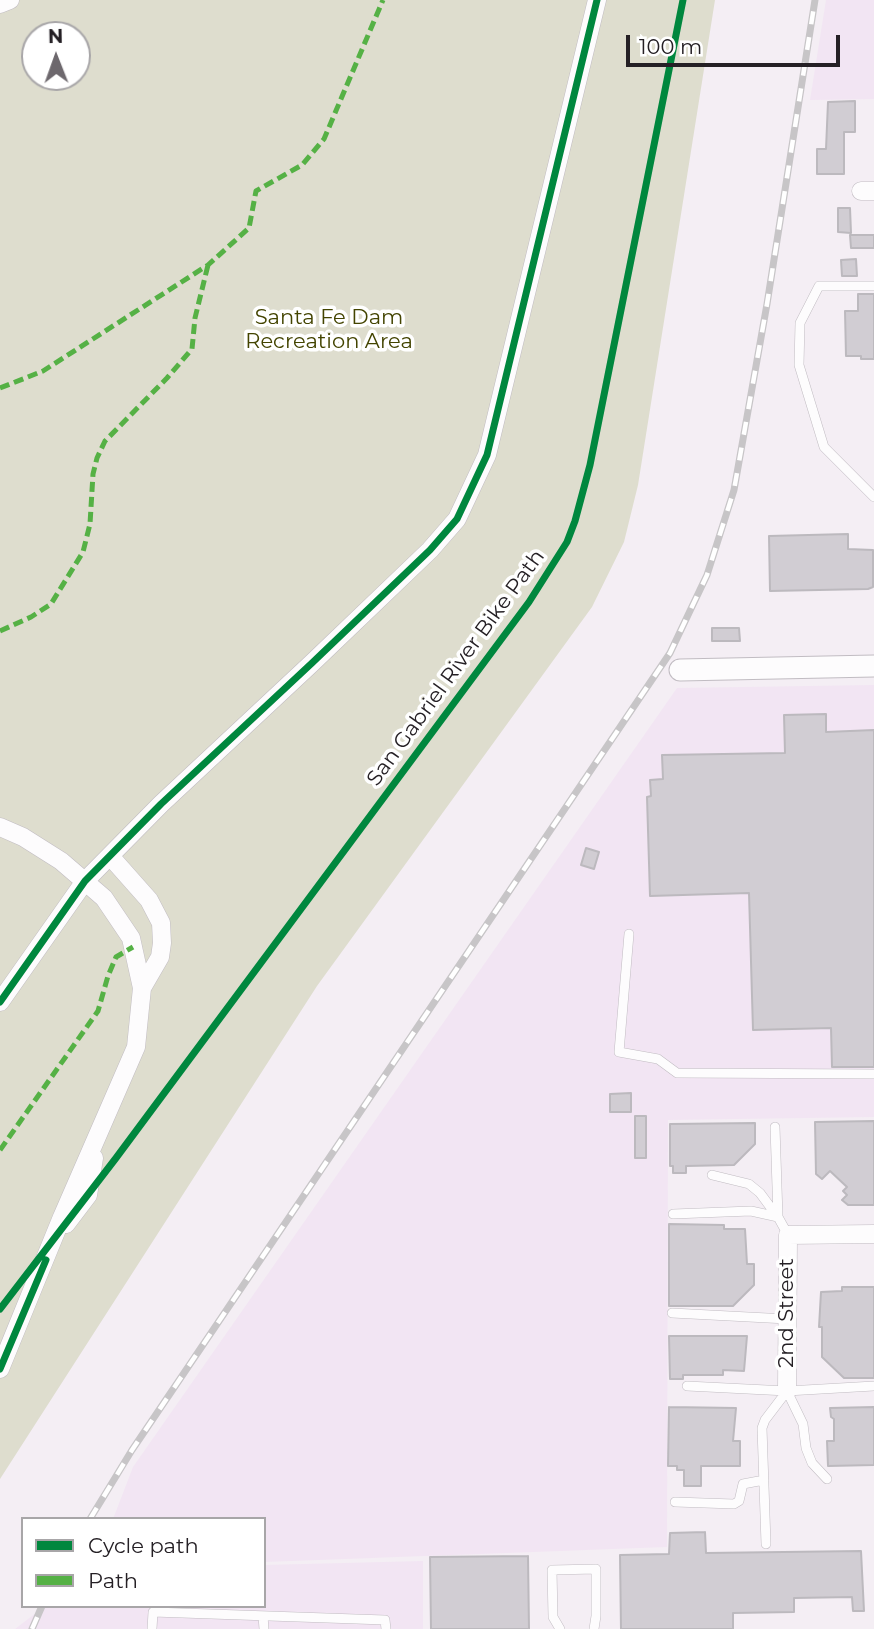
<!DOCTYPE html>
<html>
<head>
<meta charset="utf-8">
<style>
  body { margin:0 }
  #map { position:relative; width:874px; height:1629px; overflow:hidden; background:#f4eef4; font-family:Montserrat,sans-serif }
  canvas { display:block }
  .legend { position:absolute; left:21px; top:1517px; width:245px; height:91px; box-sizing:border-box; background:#fff; border:2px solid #a8a6a8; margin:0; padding:9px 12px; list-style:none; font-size:21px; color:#252025 }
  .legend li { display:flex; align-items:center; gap:14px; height:35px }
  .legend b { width:35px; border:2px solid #a8a6a8 }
  .north { position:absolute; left:21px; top:21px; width:70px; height:70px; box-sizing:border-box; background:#fff; border:2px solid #a8a6a8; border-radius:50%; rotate:359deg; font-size:19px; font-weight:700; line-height:28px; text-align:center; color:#252025 }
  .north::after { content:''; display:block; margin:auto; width:24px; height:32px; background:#6d686d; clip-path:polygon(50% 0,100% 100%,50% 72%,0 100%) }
  .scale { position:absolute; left:626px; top:35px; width:214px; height:32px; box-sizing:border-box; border:4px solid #252025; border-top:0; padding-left:9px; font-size:21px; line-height:24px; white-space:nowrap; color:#252025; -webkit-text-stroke:5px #fff; paint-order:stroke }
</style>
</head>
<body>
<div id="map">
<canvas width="874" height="1629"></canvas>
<ul class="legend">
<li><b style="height:9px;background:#00873e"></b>Cycle path</li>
<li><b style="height:9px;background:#55b145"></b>Path</li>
</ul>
<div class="north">N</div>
<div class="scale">100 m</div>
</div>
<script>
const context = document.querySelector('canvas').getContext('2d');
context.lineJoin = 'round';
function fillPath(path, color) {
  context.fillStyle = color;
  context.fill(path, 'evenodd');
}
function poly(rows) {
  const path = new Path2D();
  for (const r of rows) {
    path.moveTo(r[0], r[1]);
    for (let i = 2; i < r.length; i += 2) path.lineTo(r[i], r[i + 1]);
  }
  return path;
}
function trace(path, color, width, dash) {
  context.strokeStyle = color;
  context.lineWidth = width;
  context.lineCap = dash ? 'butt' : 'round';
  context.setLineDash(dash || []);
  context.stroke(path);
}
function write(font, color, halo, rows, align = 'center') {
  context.font = font + ' Montserrat,sans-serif';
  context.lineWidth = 7;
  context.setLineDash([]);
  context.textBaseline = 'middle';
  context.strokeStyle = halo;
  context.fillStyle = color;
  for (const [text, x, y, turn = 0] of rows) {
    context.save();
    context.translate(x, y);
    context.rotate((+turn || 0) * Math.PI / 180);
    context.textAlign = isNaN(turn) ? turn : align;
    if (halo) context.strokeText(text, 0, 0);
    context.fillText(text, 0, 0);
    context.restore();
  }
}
const built = poly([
  [826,0,874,0,874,99,810,100],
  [874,685,874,1117,668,1120,667,1547,264,1562,264,1519,113,1519,133,1467,677,688],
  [423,1561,423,1629,15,1629,45,1606,264,1606,264,1565]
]);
const green = poly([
  [0,0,715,0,638,485,624,542,592,607,317,986,0,1479],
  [35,35,77,35,77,77,35,77]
]);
const building = poly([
  [855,101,855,132,844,132,844,174,817,174,817,149,826,149,828,102,855,101],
  [838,208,850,208,851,233,838,232,838,208],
  [850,235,874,235,874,248,851,248,850,235],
  [856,259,857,276,842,276,841,260,856,259],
  [858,294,874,294,874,359,861,359,861,356,846,356,845,311,858,311,858,294],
  [848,534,848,549,873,550,873,587,868,589,770,591,769,536,848,534],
  [712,628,739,628,740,641,712,641,712,628],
  [826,714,826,732,874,730,874,1067,832,1067,831,1028,753,1030,749,893,650,896,647,797,651,796,650,780,663,779,662,755,785,753,784,715,826,714],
  [586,848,599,852,594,869,581,865,586,848],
  [631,1093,631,1112,610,1112,610,1094,631,1093],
  [635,1116,646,1116,646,1158,635,1158,635,1116],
  [874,1121,874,1205,848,1205,842,1200,847,1195,843,1191,847,1187,830,1171,822,1179,816,1174,815,1122,874,1121],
  [755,1123,755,1144,734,1165,686,1166,686,1173,673,1173,673,1166,670,1166,670,1124,755,1123],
  [669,1224,724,1225,724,1229,745,1229,747,1264,754,1264,754,1285,733,1306,669,1306,669,1224],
  [842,1287,874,1287,874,1378,844,1378,822,1357,822,1327,819,1327,821,1292,842,1291,842,1287],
  [669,1336,747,1336,744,1371,723,1370,723,1375,683,1375,683,1379,670,1379,669,1336],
  [669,1407,736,1408,733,1441,740,1441,740,1466,701,1466,701,1486,684,1486,684,1470,677,1470,677,1466,668,1466,669,1407],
  [874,1407,874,1465,828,1466,827,1441,834,1441,834,1419,831,1417,830,1408,874,1407],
  [705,1532,706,1553,861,1551,864,1611,853,1611,852,1597,794,1598,794,1612,733,1613,733,1629,621,1629,620,1555,669,1554,670,1533,705,1532],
  [528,1556,529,1629,431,1629,430,1557,528,1556]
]);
const service = poly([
  [874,286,819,286,800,323,799,365,824,447,874,497],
  [629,934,619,1052,658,1059,677,1073,874,1074],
  [775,1127,778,1217,788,1235],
  [712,1175,749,1184,760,1193,777,1216],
  [673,1214,751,1211,778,1217],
  [672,1313,787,1319],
  [687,1386,787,1391,874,1386],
  [787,1391,803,1424,806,1448,812,1463,827,1479],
  [675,1502,734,1504,739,1501,743,1484,764,1480],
  [766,1544,762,1428,765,1420,787,1391],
  [263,1616,264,1629],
  [152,1629,153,1612,385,1620,386,1629],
  [560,1629,553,1617,552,1570,596,1569,596,1616,594,1629]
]);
const minor = poly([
  [0,4,10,0],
  [861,191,874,191],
  [0,827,23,837,61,861,104,898,131,938,142,988,136,1047,62,1217,0,1369],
  [110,856,149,900,161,923,162,943,160,957,142,988],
  [0,1002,85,881,161,804,312,663,430,550,457,519,487,455,597,0],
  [66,1224,88,1195,94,1158],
  [787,1391,788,1235,874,1234]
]);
const tertiary = poly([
  [680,670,874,666]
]);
const rail = poly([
  [90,1519,132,1450,670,653,707,575,734,490,767,304,815,0],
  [32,1629,42,1606]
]);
const quiet = poly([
  [0,388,43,371,208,265,249,228,256,191,302,165,324,139,383,0],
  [0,631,31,617,51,604,83,552,90,524,93,474,97,458,105,441,167,378,192,349,195,318,208,265],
  [0,1150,98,1011,108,976,116,957,133,947]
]);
const cycleway = poly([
  [0,1002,85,881,161,804,312,663,430,550,457,519,487,455,597,0],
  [0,1309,116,1158,529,602,567,542,575,521,590,465,683,0],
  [0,1369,46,1260]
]);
const parkNames = [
  ["Santa Fe Dam",329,318],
  ["Recreation Area",329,342]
];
const streetNames = [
  ["San Gabriel River Bike Path",456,668,-54],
  ["2nd Street",787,1313,-90]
];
fillPath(built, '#f2e5f3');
fillPath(green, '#deddce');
fillPath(building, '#d1cdd3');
trace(building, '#bcb9be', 2);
trace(service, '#c1bcc2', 10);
trace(minor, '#c1bcc2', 19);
trace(tertiary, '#c1bcc2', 23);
trace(service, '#fdfcfd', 9);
trace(minor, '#fdfcfd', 18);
trace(tertiary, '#fdfcfd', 21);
trace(rail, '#c7c5c7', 7);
trace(rail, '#fff', 4.5, [13]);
trace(quiet, '#55b145', 5, [10, 5]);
trace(cycleway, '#00873e', 7);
write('21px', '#434400', '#fff', parkNames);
write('21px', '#252025', '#fff', streetNames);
</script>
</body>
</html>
